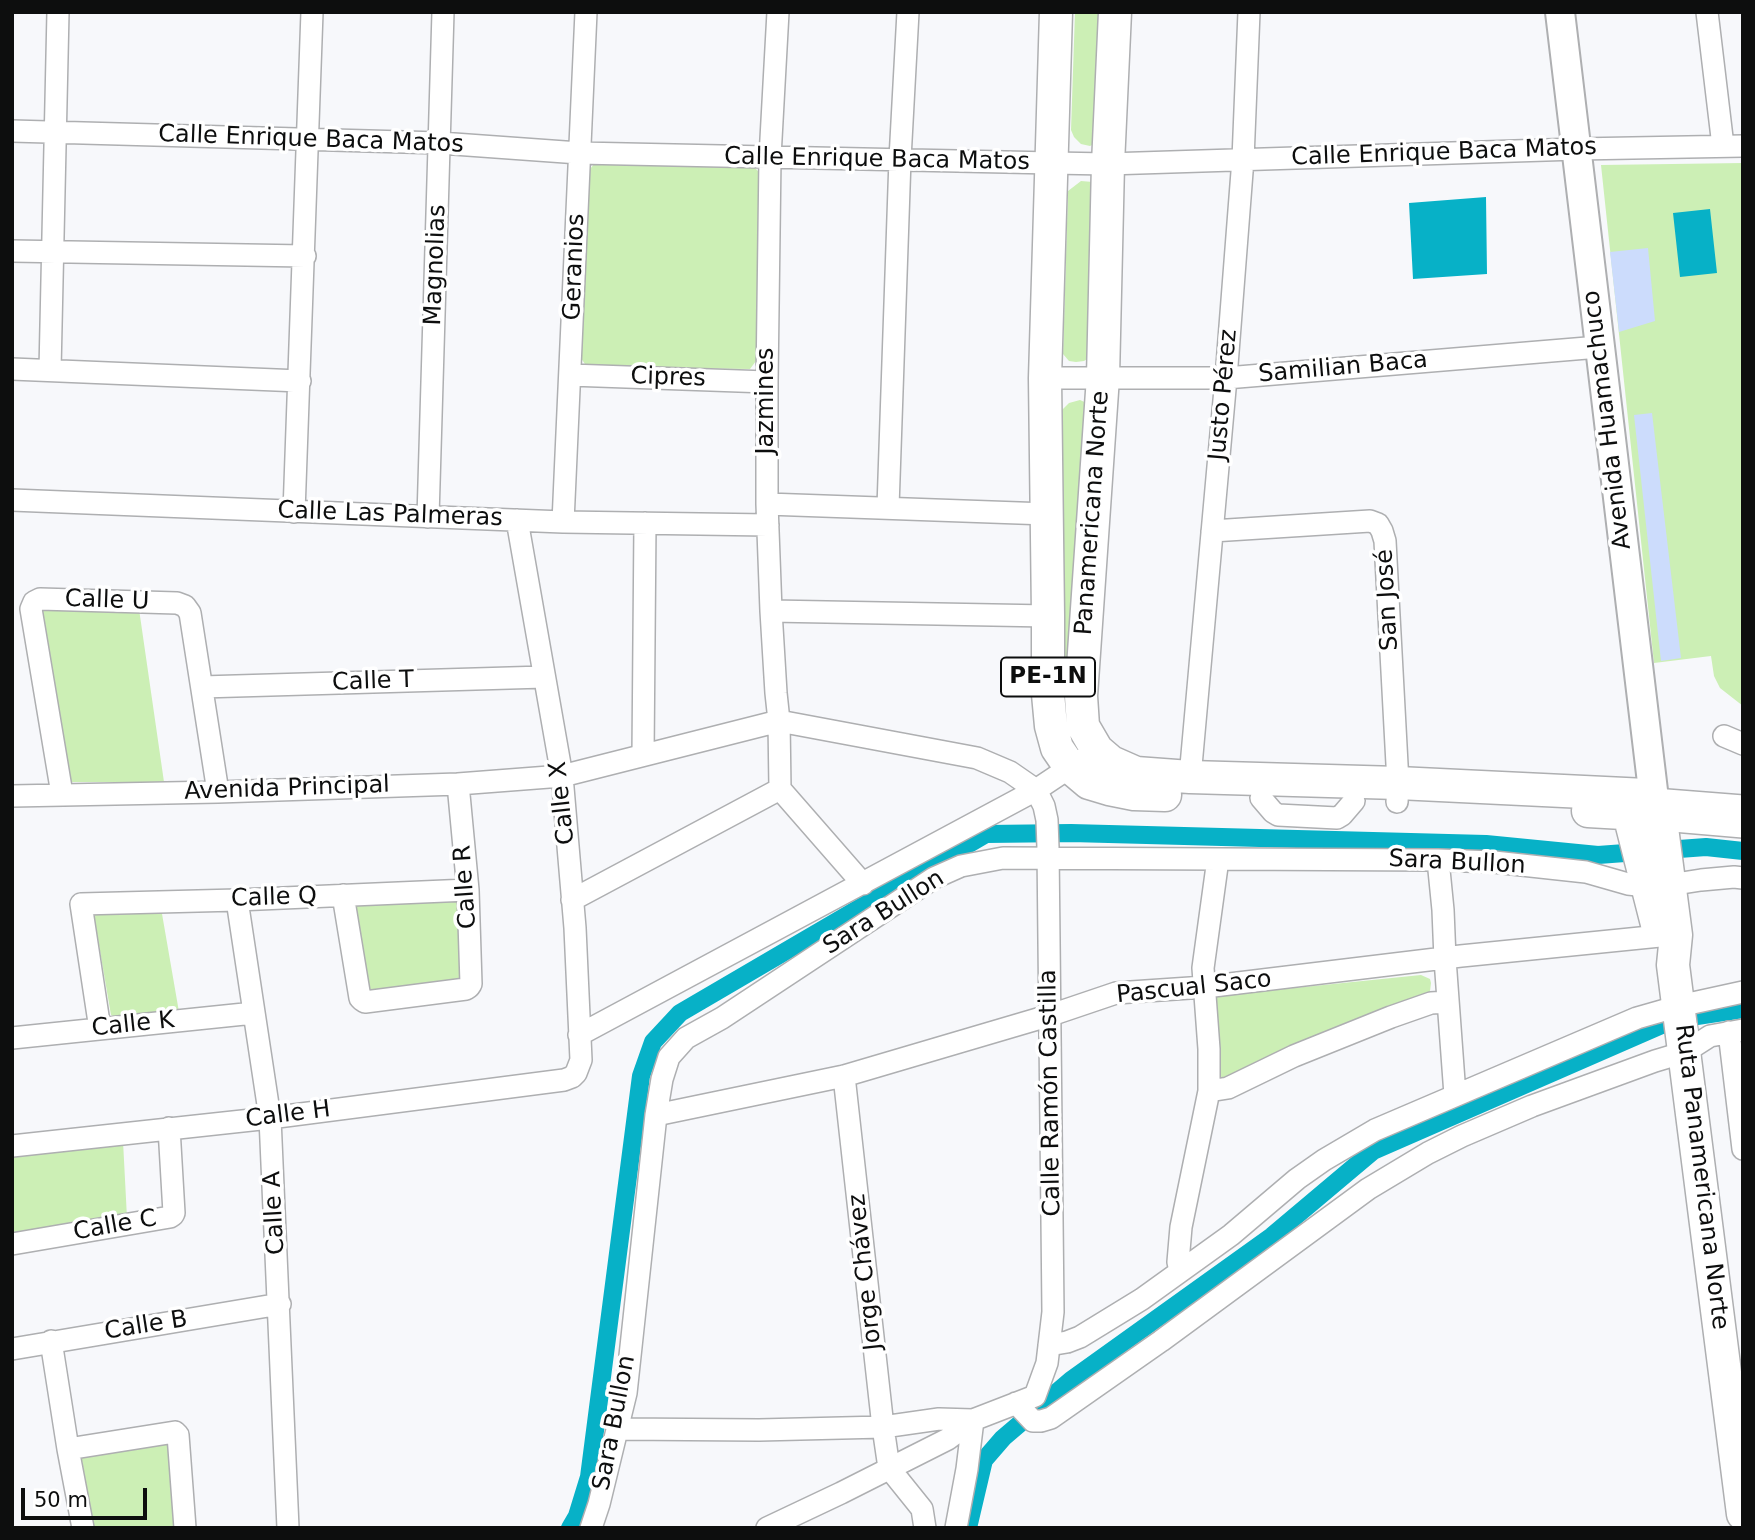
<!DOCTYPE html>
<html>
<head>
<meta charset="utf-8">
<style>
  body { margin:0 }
  #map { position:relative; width:1755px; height:1540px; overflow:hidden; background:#f7f8fb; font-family:"DejaVu Sans",sans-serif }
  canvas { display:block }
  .frame { position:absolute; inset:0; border:14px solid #0d0e0e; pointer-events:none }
  .scale { position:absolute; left:21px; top:1488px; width:126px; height:32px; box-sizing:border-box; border:4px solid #0d0e0e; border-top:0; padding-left:9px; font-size:21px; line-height:24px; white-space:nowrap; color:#0d0e0e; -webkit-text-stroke:5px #fff; paint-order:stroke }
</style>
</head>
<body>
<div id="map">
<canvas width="1755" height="1540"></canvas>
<div class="frame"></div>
<div class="scale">50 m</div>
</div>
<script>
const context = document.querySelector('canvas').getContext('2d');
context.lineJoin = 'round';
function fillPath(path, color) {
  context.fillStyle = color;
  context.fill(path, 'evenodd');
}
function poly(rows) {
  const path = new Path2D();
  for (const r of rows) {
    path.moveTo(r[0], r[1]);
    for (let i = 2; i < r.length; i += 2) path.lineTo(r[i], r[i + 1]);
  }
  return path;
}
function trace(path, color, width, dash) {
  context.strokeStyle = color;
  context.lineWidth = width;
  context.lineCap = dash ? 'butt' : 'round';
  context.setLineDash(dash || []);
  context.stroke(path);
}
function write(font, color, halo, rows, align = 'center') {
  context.font = font + ' "DejaVu Sans",sans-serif';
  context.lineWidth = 7;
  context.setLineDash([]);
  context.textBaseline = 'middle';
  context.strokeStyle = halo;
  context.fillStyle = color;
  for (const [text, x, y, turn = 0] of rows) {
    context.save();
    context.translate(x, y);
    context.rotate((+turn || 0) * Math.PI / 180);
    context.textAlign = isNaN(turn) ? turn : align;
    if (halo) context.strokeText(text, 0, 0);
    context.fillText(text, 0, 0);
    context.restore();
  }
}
const green = poly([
  [1075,12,1110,12,1100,141,1090,146,1081,144,1074,137,1071,130],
  [600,157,750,163,764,177,762,353,750,369,587,367,576,351,585,175],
  [1743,163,1743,706,1720,688,1714,676,1711,656,1654,663,1601,165],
  [1081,181,1093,182,1094,355,1084,361,1076,362,1069,361,1063,354,1068,191],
  [1080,400,1089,404,1074,697,1064,697,1061,411,1069,403],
  [47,604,139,609,164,782,71,782,43,611],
  [458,896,463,980,372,991,366,985,354,906,359,902],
  [161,908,179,1012,117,1018,111,1015,94,916,98,912],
  [1421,975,1430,979,1431,983,1430,991,1425,996,1216,1084,1213,999,1216,996],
  [123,1141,127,1218,12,1237,12,1154],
  [170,1437,178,1528,94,1528,81,1455]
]);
const water = poly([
  [1486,197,1487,274,1413,279,1409,203],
  [1710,209,1717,273,1680,277,1673,213]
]);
const canal = poly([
  [570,1528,577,1516,589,1477,641,1076,653,1042,680,1013,986,834,1071,833,1486,844,1598,855,1706,847,1743,851],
  [968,1528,984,1460,1003,1438,1071,1380,1272,1236,1373,1151,1664,1024,1697,1016,1743,1009]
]);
const building = poly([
  [1648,248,1655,321,1619,332,1610,252],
  [1652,413,1681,658,1661,661,1634,415]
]);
const minor = poly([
  [778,12,770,157,767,382,767,504,771,611,776,693,779,721,780,789],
  [1707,12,1723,146],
  [12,131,440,143,579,153,1052,163,1108,164,1577,149,1743,146],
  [12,251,305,256],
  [12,369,300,381],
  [50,370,58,12],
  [570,375,767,382],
  [1045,378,1226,378,1599,347],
  [12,500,563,522,768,525],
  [767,504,1047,514],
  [888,507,900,159,908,12],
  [294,512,312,12],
  [428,517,443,12],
  [563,522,586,12],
  [1212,531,1370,521,1378,524,1382,531,1385,541,1398,783,1397,802],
  [771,611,1048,616],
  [202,687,544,677],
  [1724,736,1743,744],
  [643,755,645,523],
  [1190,777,1226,378,1243,159,1249,12],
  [780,789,863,884],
  [62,794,31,609,34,602,40,599,177,603,185,606,190,613,218,792],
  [12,796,218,792,458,784,562,776,779,721,977,758,1010,772,1036,790,1044,806,1047,820,1048,848,1053,1312,1047,1363,1035,1396,973,1420,948,1439,841,1493,767,1528],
  [1261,798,1273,812,1278,815,1337,818,1342,815,1354,801],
  [1654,799,1743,806],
  [1650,819,1743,827],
  [1438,860,1443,910,1445,959,1455,1095],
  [1669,885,1701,880,1734,877,1743,878],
  [343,895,360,998,362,1000,365,1002,466,989,469,987,471,984,468,890,458,784],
  [237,900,270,1118,288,1528],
  [572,900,780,789],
  [100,1029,81,904,237,900,468,890],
  [1729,1032,1743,1149],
  [579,1035,1036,790,1081,760],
  [12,1038,254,1013],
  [844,1076,883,1427,889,1468,922,1509,925,1528],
  [1209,1091,1228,1088,1294,1056,1391,1017,1431,1003,1448,1002],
  [656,1115,844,1076,1051,1015,1116,993,1205,987,1461,956,1660,936],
  [12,1146,270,1118,564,1080,572,1077,576,1073,581,1060,575,928,562,776,517,520],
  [12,1244,170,1217,173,1215,174,1213,169,1128],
  [1180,1271,1178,1262,1181,1227,1209,1091,1209,1049,1203,968,1218,859],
  [51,1341,68,1449,83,1528],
  [1049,1345,1067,1342,1080,1337,1142,1299,1231,1235,1297,1179,1324,1160,1375,1130,1637,1018,1679,1006,1743,992],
  [12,1349,280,1304],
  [1016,1403,1033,1421,1041,1421,1051,1418,1161,1341,1368,1189,1428,1153,1462,1136,1532,1106,1655,1061,1685,1052,1710,1036,1743,1030],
  [618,1429,759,1430,883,1427,939,1419,973,1420],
  [68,1449,175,1432,178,1435,185,1528],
  [591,1528,599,1504,626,1393,656,1115,662,1079,669,1057,686,1038,722,1018,934,878,961,866,1003,858,1438,860,1494,862,1586,872,1628,884,1647,886],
  [956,1528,967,1469,973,1420]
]);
const major = poly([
  [1560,12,1654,799,1637,812]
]);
const highway = poly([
  [1056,12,1045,378,1048,616,1048,694,1051,726,1057,748,1070,767,1089,783,1109,789,1134,794,1165,795],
  [1115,12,1108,164,1103,377,1081,696,1083,726,1097,750,1111,762,1136,773,1190,777,1398,783,1646,795,1654,799,1659,810,1661,820,1676,935,1673,965,1743,1514],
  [1588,811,1623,813,1630,818,1658,928]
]);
const shields = [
  [1048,677,94]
];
const shieldNames = [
  ["PE-1N",1048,677]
];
const streetNames = [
  ["Calle Enrique Baca Matos",311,140,2],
  ["Calle Enrique Baca Matos",1444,153,-2],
  ["Calle Enrique Baca Matos",877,160,1],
  ["Magnolias",436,265,-88],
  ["Geranios",575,267,-88],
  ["Samilian Baca",1343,368,-5],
  ["Cipres",668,378,2],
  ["Justo Pérez",1224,395,-85],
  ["Jazmines",767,401,-90],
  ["Avenida Huamachuco",1608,420,-97],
  ["Panamericana Norte",1093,513,-86],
  ["Calle Las Palmeras",390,515,2],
  ["San José",1388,600,-93],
  ["Calle U",107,601,2],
  ["Calle T",373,682,-2],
  ["Avenida Principal",287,789,-2],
  ["Calle X",563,803,-96],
  ["Sara Bullon",1457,863,3],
  ["Calle R",466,887,-94],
  ["Calle Q",274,898,-2],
  ["Sara Bullon",884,913,-32],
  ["Pascual Saco",1194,988,-6],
  ["Calle K",133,1025,-6],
  ["Calle Ramón Castilla",1051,1093,-91],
  ["Calle H",288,1115,-7],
  ["Ruta Panamericana Norte",1701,1177,83],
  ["Calle A",275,1213,-93],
  ["Calle C",115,1226,-10],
  ["Jorge Chávez",866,1272,-96],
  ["Calle B",146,1326,-9],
  ["Sara Bullon",615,1423,-79]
];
fillPath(green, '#ccefb5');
fillPath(water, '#07b1c7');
trace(canal, '#07b1c7', 18);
fillPath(building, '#ccdcfc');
trace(minor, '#aeafb1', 24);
trace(major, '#aeafb1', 32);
trace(highway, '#aeafb1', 35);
trace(minor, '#fff', 21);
trace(major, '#fff', 28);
trace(highway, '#fff', 32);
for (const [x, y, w] of shields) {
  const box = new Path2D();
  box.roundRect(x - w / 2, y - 19.5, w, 39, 5);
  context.fillStyle = '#fff';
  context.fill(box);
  trace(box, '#0d0e0e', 2);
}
write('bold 23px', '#0d0e0e', null, shieldNames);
write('24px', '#0d0e0e', '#fff', streetNames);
</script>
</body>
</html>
